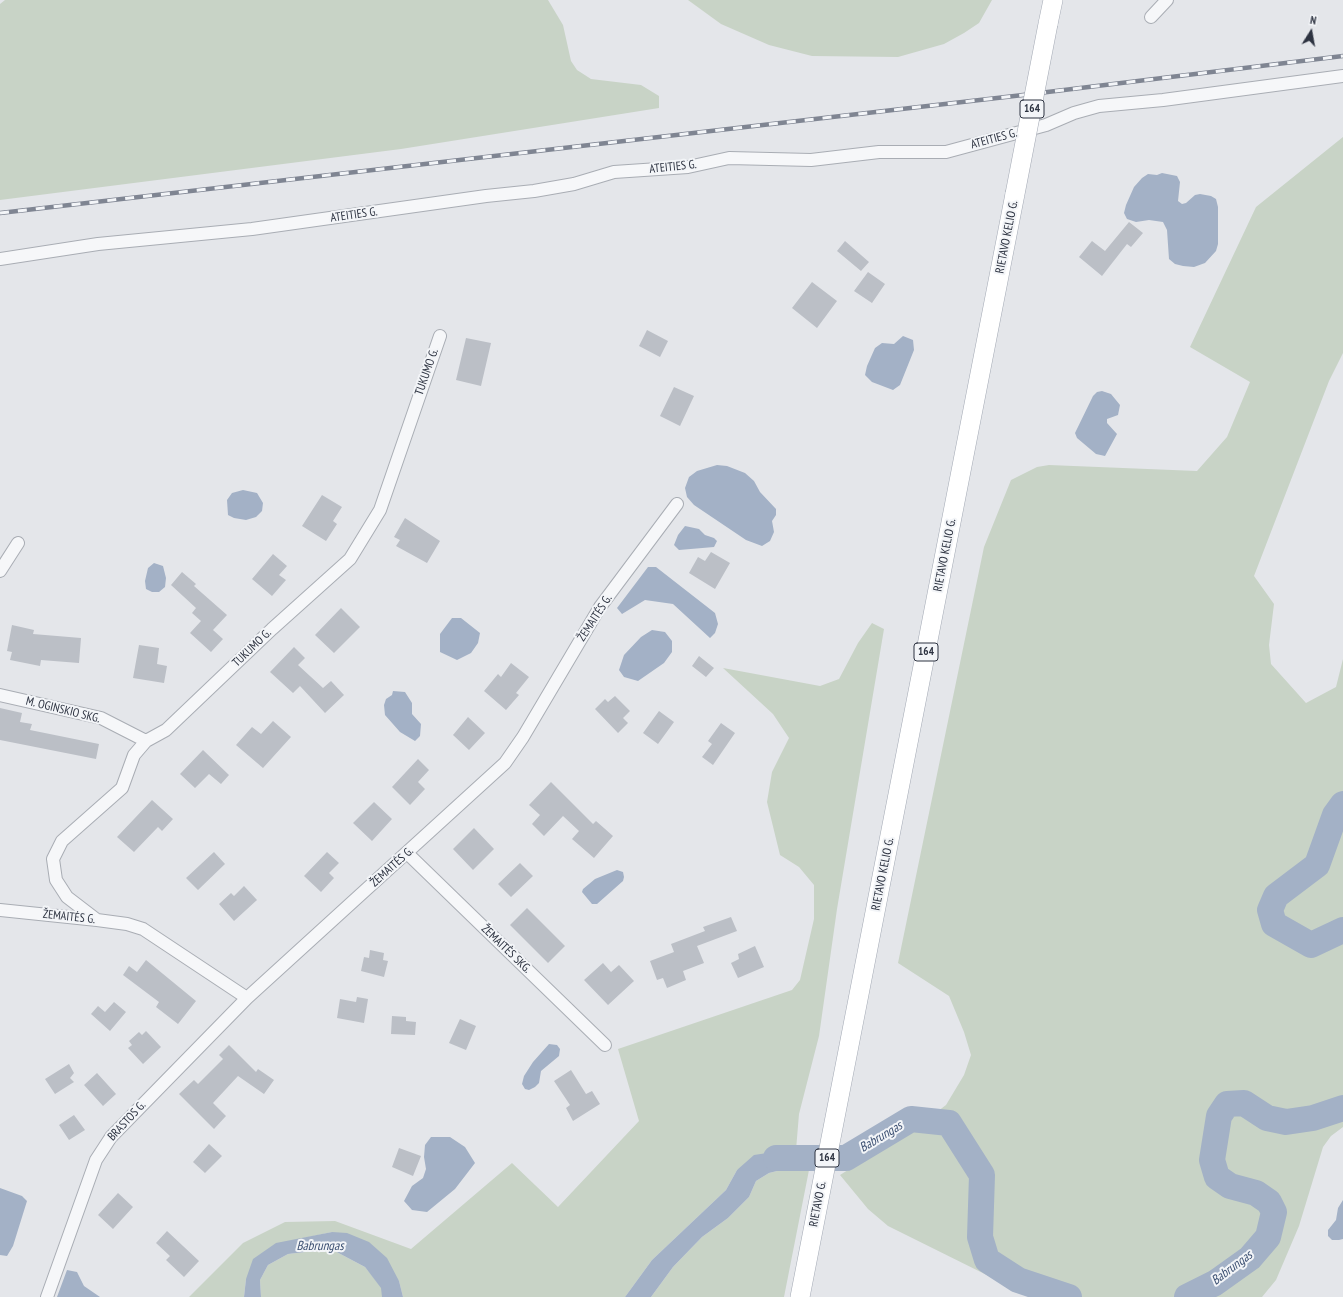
<!DOCTYPE html>
<html>
<head>
<meta charset="utf-8">
<style>
  body { margin:0 }
  #map { position:relative; width:1343px; height:1297px; overflow:hidden; background:#e4e6ea; font-family:"PT Sans Narrow",sans-serif }
  canvas { display:block }
  .north { position:absolute; left:1291px; top:12px; width:40px; height:40px; -webkit-text-stroke:3px #f3f5f8; paint-order:stroke; rotate:11deg; font-size:11px; font-weight:700; line-height:16px; text-align:center; color:#2d3341 }
  .north::after { content:''; display:block; margin:auto; width:14px; height:18px; background:#2d3341; clip-path:polygon(50% 0,100% 100%,50% 72%,0 100%) }
</style>
</head>
<body>
<div id="map">
<canvas width="1343" height="1297"></canvas>
<div class="north">N</div>
</div>
<script>
const context = document.querySelector('canvas').getContext('2d');
context.lineJoin = 'round';
function fillPath(path, color) {
  context.fillStyle = color;
  context.fill(path, 'evenodd');
}
function poly(rows) {
  const path = new Path2D();
  for (const r of rows) {
    path.moveTo(r[0], r[1]);
    for (let i = 2; i < r.length; i += 2) path.lineTo(r[i], r[i + 1]);
  }
  return path;
}
function trace(path, color, width, dash) {
  context.strokeStyle = color;
  context.lineWidth = width;
  context.lineCap = dash ? 'butt' : 'round';
  context.setLineDash(dash || []);
  context.stroke(path);
}
function write(font, color, halo, rows, align = 'center') {
  context.font = font + ' "PT Sans Narrow",sans-serif';
  context.lineWidth = 4;
  context.setLineDash([]);
  context.textBaseline = 'middle';
  context.strokeStyle = halo;
  context.fillStyle = color;
  for (const [text, x, y, turn = 0] of rows) {
    context.save();
    context.translate(x, y);
    context.rotate((+turn || 0) * Math.PI / 180);
    context.textAlign = isNaN(turn) ? turn : align;
    if (halo) context.strokeText(text, 0, 0);
    context.fillText(text, 0, 0);
    context.restore();
  }
}
const green = poly([
  [5,0,548,0,563,25,571,61,577,70,591,79,641,85,659,96,659,108,401,149,0,200,0,4],
  [688,0,992,0,979,23,964,33,944,44,898,57,812,56,769,45,721,24],
  [1343,137,1343,353,1329,381,1254,576,1274,604,1269,645,1271,664,1306,703,1336,687,1343,659,1343,1127,1331,1136,1323,1147,1299,1226,1276,1280,1262,1297,1031,1297,888,1226,868,1209,840,1175,917,1127,946,1105,964,1075,971,1055,964,1032,949,996,898,963,984,547,1011,480,1037,467,1049,465,1197,471,1227,437,1250,382,1190,347,1256,207],
  [872,623,884,629,837,909,819,1036,799,1114,796,1150,787,1150,737,1170,726,1190,652,1260,625,1297,403,1297,399,1281,332,1232,304,1238,246,1279,244,1297,189,1297,243,1243,285,1222,335,1221,411,1249,512,1163,558,1207,639,1121,618,1049,792,990,800,980,814,919,814,885,799,867,780,855,767,802,772,772,789,738,773,714,723,668,820,686,839,679,858,643],
  [789,1168,809,1170,784,1297,651,1297,673,1267,702,1237,728,1218,749,1197,756,1181,769,1173],
  [331,1249,365,1267,382,1288,382,1297,261,1297,260,1280,268,1265,288,1254]
]);
const water = poly([
  [1162,173,1177,176,1180,182,1178,201,1182,204,1186,203,1195,195,1200,194,1211,196,1216,199,1218,207,1218,244,1216,251,1205,263,1194,267,1183,266,1175,264,1169,259,1167,230,1163,222,1149,220,1136,222,1127,219,1124,213,1126,205,1134,187,1142,178,1148,174,1157,175],
  [903,336,913,340,914,350,900,385,893,390,872,382,865,375,867,366,875,348,882,343,894,344],
  [1102,391,1111,394,1120,405,1118,415,1107,419,1107,423,1117,434,1105,456,1096,454,1077,438,1075,433,1093,396,1097,392],
  [717,465,727,466,745,473,754,481,760,492,776,509,776,515,772,521,774,532,770,541,762,546,746,540,694,505,687,497,685,488,689,477,697,471],
  [243,490,257,493,263,503,262,511,256,517,246,520,234,518,228,515,227,500,232,493],
  [685,526,699,529,705,535,714,538,717,541,714,547,679,550,674,545,678,535],
  [154,563,163,566,166,578,165,587,159,592,152,592,146,589,145,581,148,568],
  [648,567,656,567,715,613,718,624,715,633,710,638,673,604,645,600,622,614,617,608],
  [452,618,461,618,480,633,478,643,471,653,457,660,440,652,440,634],
  [652,630,665,632,672,641,672,652,664,663,638,681,624,677,619,670,624,655,641,637],
  [393,691,405,692,412,703,412,714,421,724,420,736,415,741,400,732,385,715,384,705,386,699,392,695],
  [617,870,623,872,624,877,623,881,597,904,592,904,582,892,583,889,595,879],
  [549,1044,557,1045,560,1049,559,1056,541,1071,539,1083,535,1087,529,1090,525,1089,522,1084,524,1076,533,1062],
  [431,1137,450,1137,465,1147,475,1163,455,1189,427,1212,412,1210,404,1201,412,1186,423,1178,426,1169,424,1157,425,1145],
  [787,1150,813,1150,809,1170,789,1168,769,1173,756,1181,749,1197,728,1218,702,1237,673,1267,651,1297,625,1297,652,1260,726,1190,737,1170,754,1155],
  [0,1188,22,1196,27,1201,13,1246,7,1256,0,1255],
  [1343,1200,1343,1239,1339,1240,1332,1240,1328,1236,1328,1230,1336,1220,1338,1208],
  [332,1232,347,1233,369,1242,387,1258,399,1281,403,1297,382,1297,381,1288,365,1267,331,1249,288,1254,268,1265,260,1280,261,1297,244,1297,246,1279,253,1259,276,1243],
  [67,1270,77,1272,84,1286,100,1297,57,1297]
]);
const river = poly([
  [1343,804,1335,815,1317,865,1276,896,1270,910,1274,924,1311,945,1343,930],
  [776,1158,846,1158,911,1119,949,1123,982,1175,980,1237,987,1260,1018,1280,1069,1297],
  [1187,1297,1215,1283,1250,1258,1268,1237,1274,1212,1269,1202,1256,1193,1230,1186,1217,1177,1212,1160,1219,1116,1227,1104,1244,1103,1267,1118,1286,1122,1313,1118,1343,1108]
]);
const building = poly([
  [1129,222,1143,233,1131,247,1127,244,1102,276,1079,257,1092,241,1105,251],
  [845,241,869,262,861,271,837,251],
  [868,272,885,284,872,303,854,291],
  [812,282,837,301,817,328,792,308],
  [647,330,668,341,660,357,639,346],
  [466,338,491,343,481,386,456,380],
  [674,387,694,396,680,426,660,416],
  [322,495,342,507,333,521,337,524,326,541,302,526],
  [405,518,440,541,427,563,396,546,400,540,394,537],
  [711,552,730,563,715,589,689,573,698,557,705,561],
  [273,554,287,566,279,575,286,580,272,596,252,579],
  [182,572,196,584,194,586,227,615,213,630,223,639,211,652,190,633,201,621,192,613,196,608,171,585],
  [341,608,360,627,334,653,315,635],
  [12,625,34,630,33,634,81,638,79,663,41,660,40,666,10,660,12,652,7,651],
  [139,645,159,648,157,664,167,666,164,683,133,678],
  [294,647,305,658,298,665,323,688,331,681,344,695,325,713,300,686,293,693,270,672],
  [699,656,714,668,706,677,692,666],
  [511,663,529,677,516,693,519,695,506,710,484,691,498,674,501,677],
  [615,696,630,711,623,718,628,723,618,733,595,709,605,699,608,702],
  [0,708,22,713,20,722,32,724,30,730,99,744,96,759,0,740],
  [659,711,674,722,658,744,643,733],
  [468,717,485,733,469,750,453,735],
  [273,721,291,737,263,768,236,745,252,727,261,734],
  [721,723,735,733,713,765,702,757,712,744,708,741],
  [203,750,229,775,221,784,209,774,195,788,180,774],
  [418,759,429,770,418,782,425,789,410,805,392,787],
  [551,782,593,824,596,821,613,836,594,858,572,839,579,831,563,816,544,836,532,824,540,815,529,805],
  [152,800,173,819,162,831,158,827,134,852,117,837],
  [374,802,392,819,372,841,353,823],
  [474,828,494,849,473,870,453,849],
  [214,852,225,864,198,890,186,878],
  [327,852,339,863,329,873,334,878,321,892,304,876],
  [520,863,533,876,511,897,498,884],
  [244,886,257,900,234,921,219,904,231,893,234,896],
  [527,908,565,946,548,963,510,925],
  [731,917,737,931,697,946,704,963,683,971,686,980,667,988,663,978,657,980,650,961,674,952,671,944,705,931,703,927],
  [755,946,764,967,738,978,731,963,739,959,738,954],
  [370,950,384,953,383,960,388,961,384,977,361,971,364,957,369,958],
  [146,960,196,1001,178,1024,156,1007,159,1002,123,975,129,966,137,972],
  [603,963,611,972,619,965,634,981,608,1005,584,980],
  [357,997,368,999,364,1023,337,1018,340,999,356,1002],
  [114,1002,126,1012,110,1031,91,1014,98,1006,105,1012],
  [392,1016,406,1017,406,1021,416,1022,415,1035,391,1034],
  [460,1019,476,1026,466,1050,449,1043],
  [146,1031,161,1047,143,1064,128,1048,132,1045,129,1041,139,1032,142,1035],
  [229,1045,256,1072,258,1069,274,1080,264,1094,238,1076,213,1103,226,1116,214,1129,179,1094,194,1080,198,1084,223,1059,219,1055],
  [69,1064,74,1073,70,1078,74,1082,55,1094,45,1079],
  [571,1070,586,1094,592,1091,600,1104,573,1121,566,1108,570,1105,554,1081],
  [97,1073,116,1094,103,1106,84,1085],
  [74,1115,85,1130,69,1140,59,1125],
  [209,1144,222,1156,205,1173,193,1162],
  [399,1148,421,1156,413,1176,392,1167],
  [118,1193,133,1207,113,1229,98,1215],
  [167,1231,199,1261,184,1277,166,1260,170,1256,156,1243]
]);
const minor = poly([
  [1151,17,1167,0],
  [0,259,98,244,252,229,486,196,534,191,574,184,614,172,688,167,729,158,811,160,879,152,946,152,1046,125,1074,113,1099,106,1163,100,1343,76],
  [0,571,18,543],
  [0,695,101,718,146,741],
  [407,853,605,1045],
  [0,910,97,920,127,924,143,929,247,998,505,763,523,737,600,607,677,504],
  [97,920,67,897,56,880,53,859,62,841,122,788,134,755,146,741,166,730,272,629,350,559,380,510,440,336],
  [47,1297,96,1160,111,1137,247,998]
]);
const primary = poly([
  [1048,24,1053,0],
  [800,1297,1015,194]
]);
const rail = poly([
  [0,213,1023,95,1343,56]
]);
const primaryBridge = poly([
  [1015,194,1048,24]
]);
const shields = [
  [1032,109,24],
  [926,652,24],
  [827,1158,24]
];
const shieldNames = [
  ["164",1032,109],
  ["164",926,652],
  ["164",827,1158]
];
const streetNames = [
  ["ATEITIES G.",994,139,-15],
  ["ATEITIES G.",673,167,-6],
  ["ATEITIES G.",354,215,-8],
  ["RIETAVO KELIO G.",1007,237,-79],
  ["TUKUMO G.",427,372,-71],
  ["RIETAVO KELIO G.",945,555,-79],
  ["ŽEMAITĖS G.",595,618,-57],
  ["TUKUMO G.",252,648,-44],
  ["M. OGINSKIO SKG.",63,710,14],
  ["ŽEMAITĖS G.",392,867,-42],
  ["RIETAVO KELIO G.",883,874,-79],
  ["ŽEMAITĖS G.",69,917,6],
  ["ŽEMAITĖS SKG.",506,949,44],
  ["BRASTOS G.",127,1121,-47],
  ["RIETAVO G.",818,1204,-79]
];
const waterNames = [
  ["Babrungas",881,1137,-31],
  ["Babrungas",320,1246],
  ["Babrungas",1232,1268,-37]
];
fillPath(green, '#c8d3c6');
fillPath(water, '#a3b1c6');
trace(river, '#a3b1c6', 26);
fillPath(building, '#bbbfc6');
trace(minor, '#a9adb4', 14);
trace(primary, '#a4aab5', 20);
trace(minor, '#f6f7f9', 12);
trace(primary, '#fff', 19);
trace(rail, '#7f8592', 4.5);
trace(rail, '#f3f5f8', 3, [9]);
trace(primaryBridge, '#a4aab5', 20, []);
trace(primaryBridge, '#fff', 19);
for (const [x, y, w] of shields) {
  const box = new Path2D();
  box.roundRect(x - w / 2, y - 9, w, 18, 3);
  context.fillStyle = '#f3f5f8';
  context.fill(box);
  trace(box, '#2d3341', 1);
}
write('bold 11px', '#2d3341', null, shieldNames);
write('12px', '#2d3341', '#f3f5f8', streetNames);
write('italic 13px', '#3b4f71', '#f3f5f8', waterNames);
</script>
</body>
</html>
